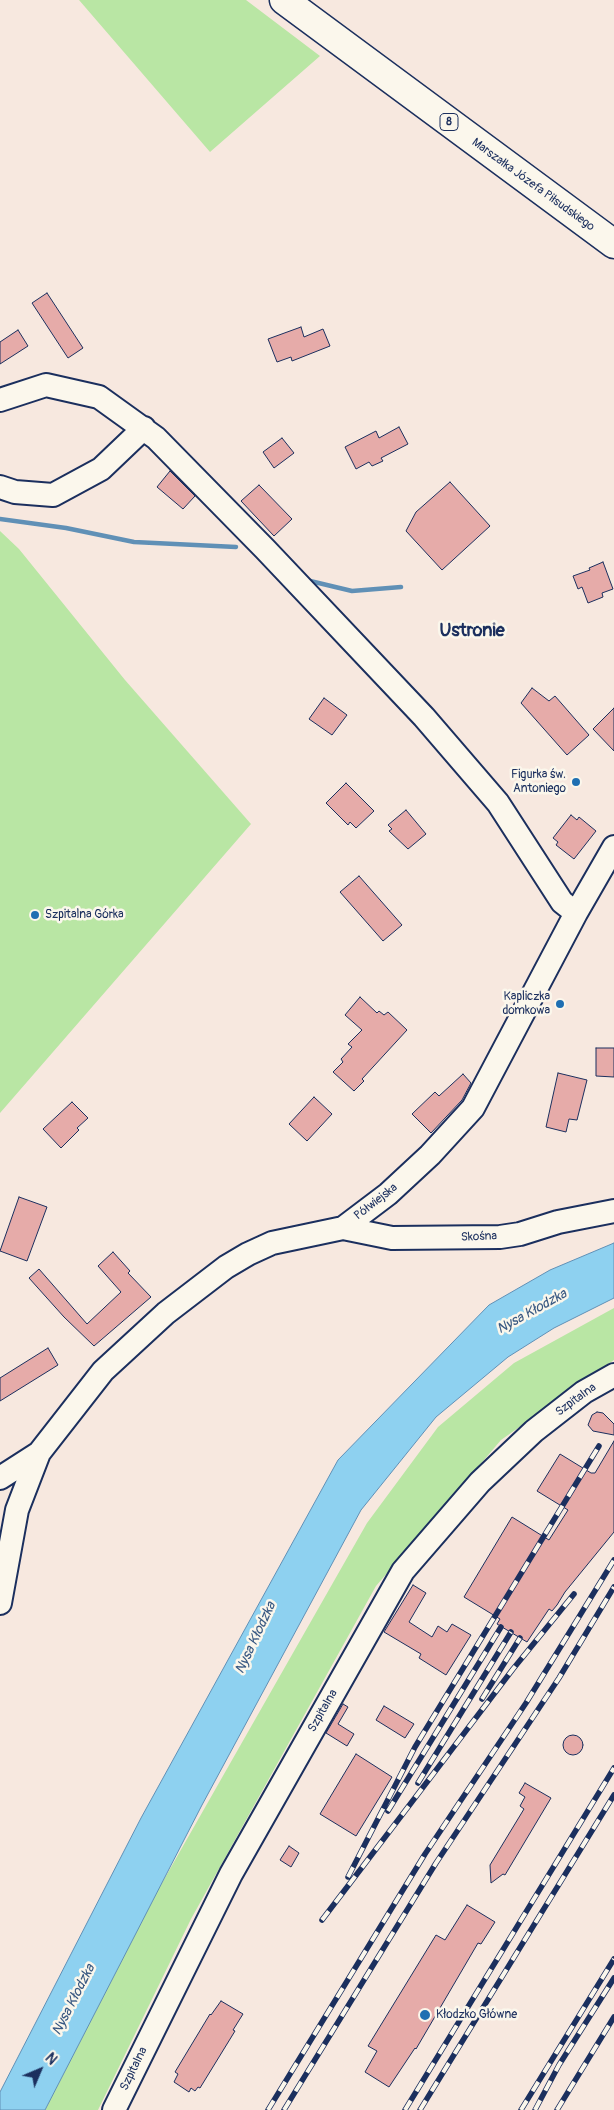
<!DOCTYPE html>
<html>
<head>
<meta charset="utf-8">
<style>
  body { margin:0 }
  #map { position:relative; width:614px; height:2110px; overflow:hidden; background:#f7e8df; font-family:Pangolin,sans-serif }
  canvas { display:block }
  .north { position:absolute; left:15px; top:2045px; width:50px; height:50px; -webkit-text-stroke:4px #fbf7ec; paint-order:stroke; rotate:45deg; font-size:14px; font-weight:700; line-height:20px; text-align:center; color:#1b2f5e }
  .north::after { content:''; display:block; margin:auto; width:18px; height:22px; background:#1b2f5e; clip-path:polygon(50% 0,100% 100%,50% 72%,0 100%) }
</style>
</head>
<body>
<div id="map">
<canvas width="614" height="2110"></canvas>
<div class="north">N</div>
</div>
<script>
const context = document.querySelector('canvas').getContext('2d');
context.lineJoin = 'round';
function fillPath(path, color) {
  context.fillStyle = color;
  context.fill(path, 'evenodd');
}
function poly(rows) {
  const path = new Path2D();
  for (const r of rows) {
    if (r.length === 3) {
      path.moveTo(r[0] + r[2], r[1]);
      path.arc(r[0], r[1], r[2], 0, 2 * Math.PI);
      continue;
    }
    path.moveTo(r[0], r[1]);
    for (let i = 2; i < r.length; i += 2) path.lineTo(r[i], r[i + 1]);
  }
  return path;
}
function trace(path, color, width, dash) {
  context.strokeStyle = color;
  context.lineWidth = width;
  context.lineCap = dash ? 'butt' : 'round';
  context.setLineDash(dash || []);
  context.stroke(path);
}
function write(font, color, halo, rows, align = 'center') {
  context.font = font + ' Pangolin,sans-serif';
  context.lineWidth = 5;
  context.setLineDash([]);
  context.textBaseline = 'middle';
  context.strokeStyle = halo;
  context.fillStyle = color;
  for (const [text, x, y, turn = 0] of rows) {
    context.save();
    context.translate(x, y);
    context.rotate((+turn || 0) * Math.PI / 180);
    context.textAlign = isNaN(turn) ? turn : align;
    if (halo) context.strokeText(text, 0, 0);
    context.fillText(text, 0, 0);
    context.restore();
  }
}
const green = poly([
  [79,0,246,0,320,56,210,152],
  [0,531,19,549,125,680,251,824,0,1113],
  [614,1308,614,1360,501,1440,376,1586,191,1919,98,2110,45,2110,154,1897,367,1523,438,1427,514,1363]
]);
const water = poly([
  [614,1243,614,1298,554,1328,508,1357,436,1417,361,1510,202,1805,45,2110,0,2110,0,2092,141,1818,338,1460,489,1305,550,1270,614,1243]
]);
const stream = poly([
  [0,519,66,528,134,542,236,547],
  [306,580,352,591,401,587]
]);
const building = poly([
  [47,293,83,348,68,358,32,303,47,293],
  [301,327,304,337,323,329,330,346,292,361,291,357,277,362,268,339,301,327],
  [18,330,28,346,0,364,0,342,18,330],
  [399,427,408,444,381,458,383,461,372,466,369,462,356,469,345,447,376,431,379,438,399,427],
  [282,438,294,453,274,468,263,452,282,438],
  [170,471,195,496,183,509,157,487,170,471],
  [450,482,490,526,442,570,406,531,416,512,450,482],
  [259,485,292,519,274,536,241,501,259,485],
  [603,562,613,589,602,593,603,597,588,603,582,587,578,589,573,576,590,570,589,568,603,562],
  [532,688,549,701,555,696,589,735,567,755,521,703,532,688],
  [324,698,347,715,332,735,309,719,324,698],
  [614,708,614,751,593,729,614,708],
  [346,783,374,811,356,828,350,822,348,825,326,803,346,783],
  [406,810,426,834,408,849,389,831,392,829,388,825,406,810],
  [571,815,577,820,579,817,596,831,574,859,556,845,558,842,553,838,571,815],
  [359,876,402,925,383,941,340,892,359,876],
  [360,997,377,1013,379,1011,384,1015,388,1012,407,1030,362,1079,364,1081,354,1091,333,1072,343,1062,341,1059,352,1047,348,1044,362,1030,345,1015,360,997],
  [596,1048,614,1048,614,1077,596,1076,596,1048],
  [558,1073,587,1080,577,1120,569,1119,566,1132,546,1127,558,1073],
  [463,1074,471,1083,462,1100,431,1133,412,1114,435,1092,439,1096,463,1074],
  [314,1097,332,1114,307,1141,289,1124,314,1097],
  [72,1102,88,1118,77,1128,79,1130,61,1148,43,1129,72,1102],
  [19,1197,47,1207,27,1261,0,1251,19,1197],
  [113,1252,130,1271,128,1273,151,1297,94,1346,64,1317,29,1278,39,1269,87,1324,121,1292,98,1266,113,1252],
  [48,1348,58,1365,0,1401,0,1378,48,1348],
  [597,1412,603,1413,614,1424,614,1435,593,1431,588,1425,592,1415,597,1412],
  [614,1441,614,1532,565,1592,557,1605,552,1611,549,1609,527,1642,497,1624,500,1619,464,1597,512,1517,549,1540,568,1510,537,1491,560,1454,591,1473,595,1473,614,1441],
  [413,1585,426,1593,409,1622,432,1637,438,1626,447,1632,452,1624,471,1635,446,1675,419,1658,421,1654,384,1632,413,1585],
  [343,1704,348,1707,338,1724,354,1734,347,1746,326,1733,343,1704],
  [384,1706,414,1724,405,1738,376,1720,384,1706],
  [573,1745,10],
  [356,1754,392,1777,356,1836,320,1814,356,1754],
  [525,1783,551,1798,505,1875,503,1874,491,1883,490,1865,524,1809,520,1806,525,1797,519,1793,525,1783],
  [289,1846,299,1853,291,1867,280,1860,289,1846],
  [467,1905,495,1922,481,1944,478,1943,416,2049,415,2048,389,2087,365,2072,377,2051,368,2046,436,1935,445,1940,467,1905],
  [221,2001,243,2014,233,2030,235,2031,200,2088,198,2087,195,2091,191,2088,189,2092,174,2082,178,2074,175,2072,210,2014,211,2015,221,2001]
]);
const minor = poly([
  [0,400,46,385,99,397,156,438,265,549,424,717,498,803,562,902,576,913],
  [0,487,15,492,53,495,101,469,144,428],
  [343,1228,392,1238,500,1237,520,1234,558,1222,614,1211],
  [0,1478,39,1453],
  [0,1603,17,1510,39,1453,103,1371,166,1313,226,1267,248,1254,272,1243,343,1228,388,1194,430,1155,473,1108,576,913,614,847],
  [114,2110,231,1874,403,1571,480,1482,534,1431,584,1392,614,1375]
]);
const highway = poly([
  [284,0,614,244]
]);
const rail = poly([
  [482,1699,520,1638],
  [418,1783,511,1632],
  [388,1811,501,1627],
  [348,1877,415,1747,599,1446],
  [322,1920,513,1669,574,1594],
  [268,2110,425,1854,526,1703,614,1560],
  [284,2110,436,1863,559,1678,614,1587],
  [405,2110,614,1768],
  [420,2110,614,1795],
  [521,2110,614,1959],
  [535,2110,559,2065,614,1978],
  [557,2110,614,2017]
]);
const markers = [
  [576,782,5,"#1f6fb2"],
  [35,915,5,"#1f6fb2"],
  [560,1004,5,"#1f6fb2"],
  [425,2015,6,"#1f6fb2"]
];
const shields = [
  [449,122,18]
];
const shieldNames = [
  ["8",449,122]
];
const streetNames = [
  ["Marszałka Józefa Piłsudskiego",533,185,36],
  ["Półwiejska",376,1202,-38],
  ["Skośna",479,1237,-2],
  ["Szpitalna",576,1400,-36],
  ["Szpitalna",323,1711,-60],
  ["Szpitalna",134,2069,-64]
];
const poiNames = [
  ["Figurka św.",566,775],
  ["Antoniego",566,789],
  ["Szpitalna Górka",45,915,"left"],
  ["Kapliczka",550,997],
  ["domkowa",550,1011],
  ["Kłodzko Główne",436,2015,"left"]
];
const waterNames = [
  ["Nysa Kłodzka",532,1312,-29],
  ["Nysa Kłodzka",256,1638,-65],
  ["Nysa Kłodzka",74,2000,-63]
];
const districtNames = [
  ["Ustronie",472,631]
];
fillPath(green, '#b9e6a4');
fillPath(water, '#8ed1f0');
trace(water, '#6090b6', 1);
trace(stream, '#6090b6', 4.5);
fillPath(building, '#e6aba9');
trace(building, '#1b2f5e', 1);
trace(minor, '#1b2f5e', 26);
trace(highway, '#1b2f5e', 31);
trace(minor, '#fbf7ec', 22);
trace(highway, '#fbf7ec', 28);
trace(rail, '#1b2f5e', 5.5);
trace(rail, '#fbf7ec', 4, [11]);
for (const [x, y, r, color] of markers) {
  const dot = new Path2D();
  dot.arc(x, y, r, 0, 2 * Math.PI);
  context.fillStyle = color;
  context.fill(dot);
  trace(dot, '#fbf7ec', 2);
}
for (const [x, y, w] of shields) {
  const box = new Path2D();
  box.roundRect(x - w / 2, y - 8.5, w, 17, 4);
  context.fillStyle = '#fbf7ec';
  context.fill(box);
  trace(box, '#1b2f5e', 1);
}
write('bold 11px', '#1b2f5e', null, shieldNames);
write('12px', '#1b2f5e', '#fbf7ec', streetNames);
write('12px', '#1b2f5e', '#fbf7ec', poiNames, 'right');
write('italic 14px', '#385882', '#fbf7ec', waterNames);
write('bold 18px', '#1b2f5e', '#fbf7ec', districtNames);
</script>
</body>
</html>
